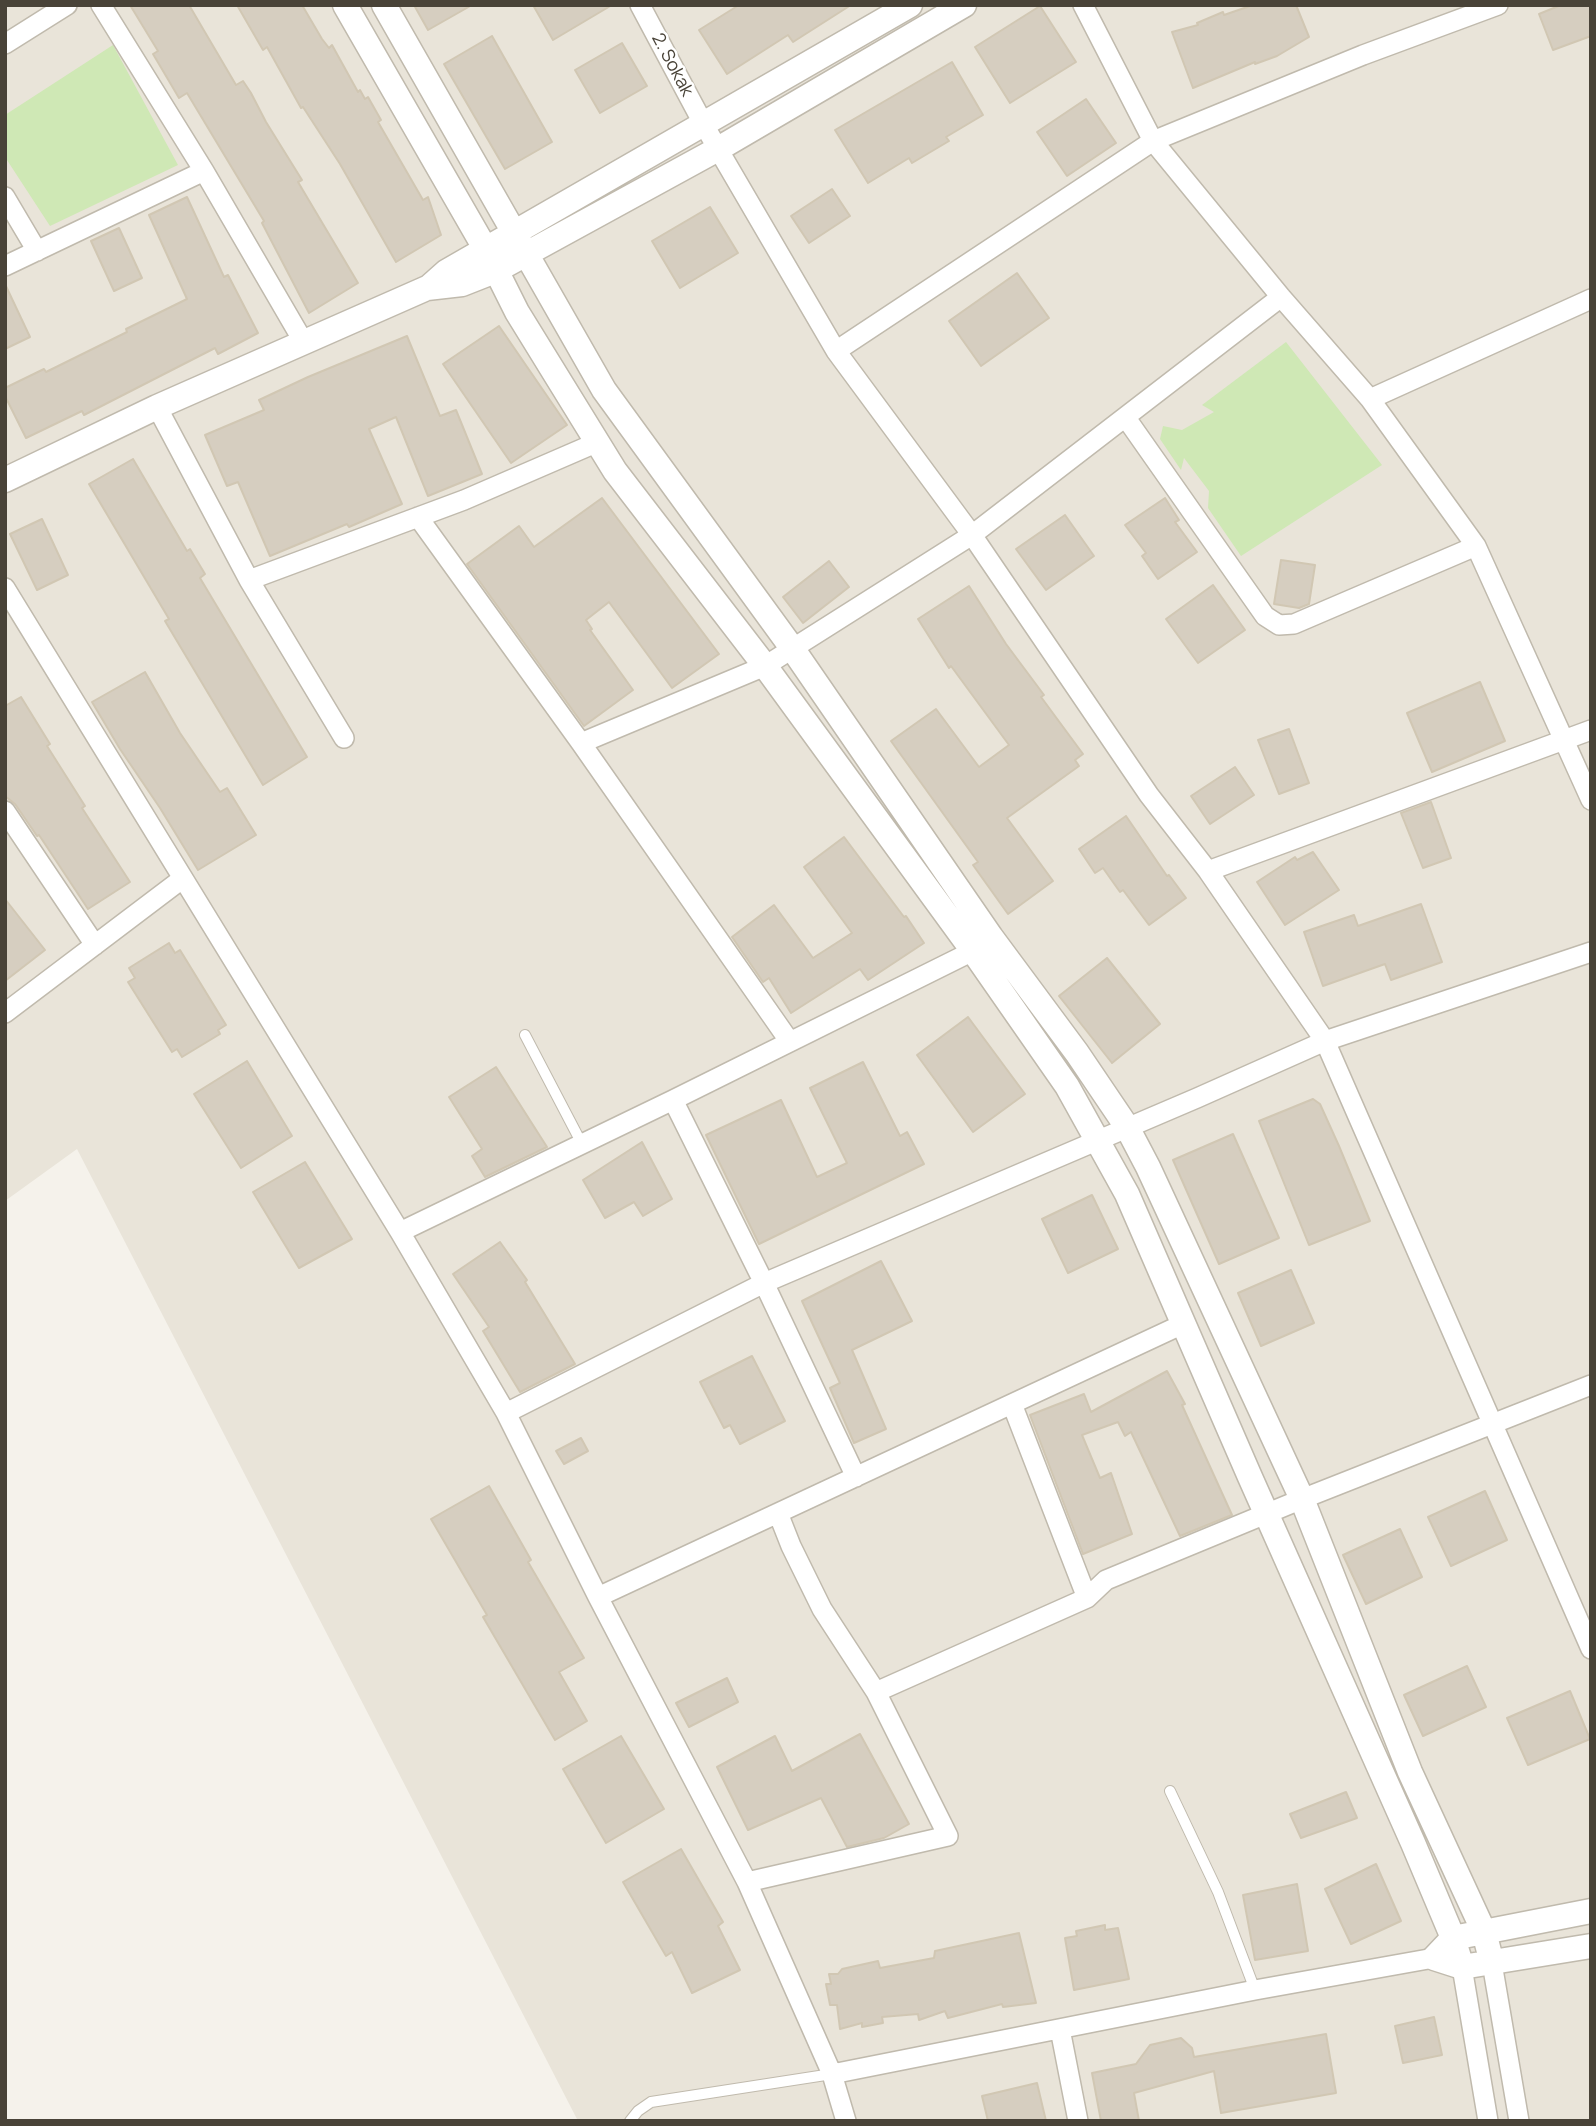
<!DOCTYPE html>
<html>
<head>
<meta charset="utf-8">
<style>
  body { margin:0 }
  #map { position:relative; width:1596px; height:2126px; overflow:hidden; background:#f5f2eb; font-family:Manrope,sans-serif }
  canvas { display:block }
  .frame { position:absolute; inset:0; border:7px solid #494338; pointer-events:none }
</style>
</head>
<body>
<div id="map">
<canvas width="1596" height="2126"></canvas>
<div class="frame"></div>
</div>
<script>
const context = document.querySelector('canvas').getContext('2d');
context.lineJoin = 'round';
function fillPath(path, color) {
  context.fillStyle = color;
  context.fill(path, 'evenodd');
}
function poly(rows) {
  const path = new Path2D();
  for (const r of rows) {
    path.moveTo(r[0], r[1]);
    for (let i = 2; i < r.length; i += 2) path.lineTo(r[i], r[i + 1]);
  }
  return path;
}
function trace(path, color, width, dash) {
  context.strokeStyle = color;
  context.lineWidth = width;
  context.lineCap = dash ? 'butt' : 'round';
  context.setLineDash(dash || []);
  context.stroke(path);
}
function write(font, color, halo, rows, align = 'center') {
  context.font = font + ' Manrope,sans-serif';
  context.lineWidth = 5;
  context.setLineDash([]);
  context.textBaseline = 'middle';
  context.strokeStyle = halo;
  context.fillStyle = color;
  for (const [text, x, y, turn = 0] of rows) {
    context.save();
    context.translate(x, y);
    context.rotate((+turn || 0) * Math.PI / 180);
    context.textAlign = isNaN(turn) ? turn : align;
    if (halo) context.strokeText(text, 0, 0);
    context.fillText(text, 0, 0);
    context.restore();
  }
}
const residential = poly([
  [5,5,1591,5,1591,2121,578,2121,77,1149,5,1201]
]);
const green = poly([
  [113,45,178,165,50,226,5,157,5,115],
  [1286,342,1382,465,1241,556,1208,508,1209,491,1184,458,1181,470,1160,439,1163,426,1182,430,1214,412,1202,405]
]);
const building = poly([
  [130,5,189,5,236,85,243,81,251,93,266,122,302,180,298,182,358,283,309,313,262,223,264,221,187,93,179,98,153,54,158,51,130,5],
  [237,5,302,5,322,39,329,48,332,45,358,92,360,90,365,99,368,97,381,120,378,122,423,200,428,197,441,235,396,262,340,164,303,107,301,108,267,47,263,50,237,5],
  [414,5,472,5,428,30,414,5],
  [533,5,612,5,553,40,533,5],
  [739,5,851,5,793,42,788,35,727,74,699,30,739,5],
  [1253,5,1296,5,1309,37,1277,56,1255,64,1255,62,1193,88,1172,32,1198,25,1197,23,1223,12,1224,15,1253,5],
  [1561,5,1591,5,1591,36,1553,50,1539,14,1561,5],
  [1040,6,1076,62,1010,103,975,47,1040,6],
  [492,36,552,142,505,169,444,64,492,36],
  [622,43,647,86,600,113,575,70,622,43],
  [952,62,983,115,946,137,949,141,912,163,909,158,868,183,835,130,952,62],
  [1086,99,1116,143,1067,176,1037,132,1086,99],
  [832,189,850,216,809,243,791,216,832,189],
  [187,197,224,277,228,275,258,333,218,354,215,348,84,415,82,411,26,438,5,396,5,388,44,369,46,372,127,332,126,329,187,299,149,215,187,197],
  [710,207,738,253,680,288,652,241,710,207],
  [119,228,142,278,114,291,91,241,119,228],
  [1017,273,1049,318,981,366,949,321,1017,273],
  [5,284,30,337,5,349,5,284],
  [499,326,567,425,511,463,443,364,499,326],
  [407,336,440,416,456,410,482,474,428,496,396,417,369,429,402,504,349,527,347,524,270,556,238,482,227,486,205,435,264,410,259,400,308,377,407,336],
  [133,459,187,551,190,549,205,574,200,578,307,757,263,785,165,621,169,619,89,484,133,459],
  [602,498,719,654,672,688,609,602,586,620,592,629,590,630,633,690,584,726,467,564,519,526,534,547,602,498],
  [1165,498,1179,520,1175,522,1197,552,1158,579,1142,556,1146,553,1125,525,1165,498],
  [1065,515,1094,556,1046,590,1016,549,1065,515],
  [42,519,68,575,37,590,10,534,42,519],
  [1281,560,1315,565,1309,604,1299,608,1274,604,1281,560],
  [829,561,849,587,803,623,783,597,829,561],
  [1213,585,1245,630,1198,663,1166,619,1213,585],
  [969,586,1006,644,1044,695,1041,697,1083,754,1075,760,1079,766,1007,818,1053,881,1008,914,973,865,978,862,891,741,936,709,979,767,1009,745,951,666,949,668,918,619,969,586],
  [145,672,180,733,220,792,227,788,256,835,198,870,160,808,120,749,92,702,145,672],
  [1480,682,1505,741,1432,772,1407,713,1480,682],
  [21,697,50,744,47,746,85,806,82,808,130,882,88,909,39,835,37,836,15,804,5,796,5,706,21,697],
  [1289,729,1309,783,1279,794,1258,740,1289,729],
  [1235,767,1254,795,1210,824,1191,796,1235,767],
  [1431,802,1451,858,1423,868,1401,813,1431,802],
  [1126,816,1167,876,1169,875,1186,898,1149,925,1123,890,1120,892,1103,868,1095,873,1079,849,1126,816],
  [844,837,904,917,906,916,924,943,868,980,860,969,791,1013,769,978,763,982,732,937,774,905,813,958,852,933,804,867,844,837],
  [1313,852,1339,890,1285,925,1257,882,1295,857,1297,860,1313,852],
  [5,899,45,950,5,981,5,899],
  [1421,904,1442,962,1391,980,1385,964,1323,986,1304,932,1354,915,1358,926,1421,904],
  [169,943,175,953,180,950,226,1025,218,1030,220,1034,182,1057,177,1049,172,1052,128,982,135,978,129,968,169,943],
  [1107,958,1160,1024,1112,1063,1059,996,1107,958],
  [968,1017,1025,1094,973,1132,917,1055,968,1017],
  [247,1061,292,1136,241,1168,194,1094,247,1061],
  [863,1062,900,1136,907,1132,924,1164,759,1244,706,1135,781,1100,817,1177,847,1163,810,1088,863,1062],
  [496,1067,547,1147,485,1177,472,1156,482,1149,449,1097,496,1067],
  [1313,1099,1320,1104,1339,1146,1370,1221,1309,1245,1259,1121,1313,1099],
  [1233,1134,1279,1238,1219,1264,1173,1160,1233,1134],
  [642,1142,672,1199,643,1216,634,1202,605,1218,583,1180,642,1142],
  [305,1162,352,1239,299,1268,253,1192,305,1162],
  [1092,1195,1118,1249,1068,1273,1042,1219,1092,1195],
  [500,1242,527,1280,525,1282,575,1364,520,1392,483,1331,489,1327,453,1274,500,1242],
  [881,1261,912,1321,852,1350,886,1429,854,1443,830,1388,840,1383,802,1301,881,1261],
  [1291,1270,1314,1323,1261,1346,1238,1293,1291,1270],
  [752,1356,785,1421,740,1444,730,1425,724,1428,700,1382,752,1356],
  [1167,1371,1185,1404,1182,1405,1232,1515,1180,1536,1131,1432,1125,1436,1118,1422,1082,1435,1100,1478,1111,1473,1132,1534,1083,1554,1030,1415,1084,1394,1091,1412,1167,1371],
  [581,1438,588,1451,564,1464,556,1451,581,1438],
  [489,1486,531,1560,528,1562,584,1658,559,1672,587,1721,555,1740,483,1617,487,1615,431,1519,489,1486],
  [1485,1491,1507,1540,1451,1566,1428,1517,1485,1491],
  [1400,1529,1422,1577,1366,1604,1343,1555,1400,1529],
  [1467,1666,1486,1707,1423,1736,1404,1695,1467,1666],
  [727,1678,738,1702,689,1727,676,1703,727,1678],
  [1570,1691,1590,1739,1528,1765,1507,1718,1570,1691],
  [860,1734,909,1824,884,1838,847,1847,821,1798,748,1830,717,1767,775,1736,792,1771,860,1734],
  [621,1736,664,1809,606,1843,563,1769,621,1736],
  [1346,1792,1357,1818,1301,1838,1290,1814,1346,1792],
  [681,1849,723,1922,718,1926,740,1970,692,1993,672,1952,666,1956,623,1882,681,1849],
  [1376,1864,1401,1921,1351,1944,1325,1889,1376,1864],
  [1297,1884,1308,1951,1255,1960,1243,1895,1297,1884],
  [1105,1925,1105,1930,1118,1928,1129,1979,1074,1990,1065,1938,1077,1936,1076,1931,1105,1925],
  [1019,1933,1036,2003,1003,2007,1002,2004,948,2018,945,2011,919,2020,918,2014,882,2017,883,2023,862,2027,862,2023,840,2029,837,2005,830,2005,826,1984,831,1984,829,1974,838,1974,842,1969,878,1961,880,1968,934,1958,935,1951,1019,1933],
  [1434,2017,1442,2055,1403,2063,1395,2026,1434,2017],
  [1326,2034,1336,2093,1221,2113,1214,2071,1134,2093,1139,2121,1101,2121,1092,2073,1136,2064,1150,2045,1181,2038,1192,2048,1194,2057,1326,2034],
  [1037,2083,1046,2121,988,2121,982,2096,1037,2083]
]);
const service = poly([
  [525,1035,582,1144],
  [1170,1791,1218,1892,1255,1990],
  [630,2121,638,2111,651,2102,832,2074]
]);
const minor = poly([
  [101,5,204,171,303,341],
  [640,5,704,125,836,351,972,535,1149,795,1208,871,1325,1041,1591,1649],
  [1083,5,1153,141,1281,297,1370,399,1476,546,1591,800],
  [5,44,67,5],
  [5,197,37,251],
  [5,266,204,171],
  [836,351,1153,141,1363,55,1498,5],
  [1370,399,1591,299],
  [157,407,249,580,344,738],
  [1126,418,1265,616,1279,625,1294,624,1476,546],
  [418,517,581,743,790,1042],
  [249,580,464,500,598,442],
  [5,588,400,1232,506,1413,598,1597,747,1882,832,2074,846,2121],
  [581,743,765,666,972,535,1281,297],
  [5,811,95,945],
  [1208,871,1591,730],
  [5,1013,182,879],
  [673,1100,764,1283,856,1477],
  [400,1232,673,1100,973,951],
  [1012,1404,1087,1598],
  [506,1413,764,1283,1197,1098,1325,1041,1591,952],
  [598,1597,1183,1324],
  [876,1692,1087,1598,1106,1580,1302,1499,1591,1385],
  [747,1882,948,1836,876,1692,822,1609,791,1546,778,1513],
  [1492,1963,1519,2121],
  [1462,1967,1488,2121],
  [1060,2029,1078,2121],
  [832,2074,1255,1990,1434,1958]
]);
const tertiary = poly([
  [345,5,486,250,517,312,615,471,765,666,973,951,1067,1086,1127,1194,1250,1477,1413,1843,1453,1938,1462,1967],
  [384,5,604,390,792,648,991,937,1077,1053,1127,1127,1148,1167,1302,1499,1410,1772,1484,1932,1492,1963],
  [428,288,446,272,910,5],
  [5,480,157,407,427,288,462,284,495,271,718,149,964,5],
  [1591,1911,1453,1938,1434,1958,1462,1967,1591,1946]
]);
const streetNames = [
  ["2. Sokak",672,65,62]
];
fillPath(residential, '#e9e4d9');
fillPath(green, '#cfe8b5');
fillPath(building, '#d6cec0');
trace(building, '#d1c7b3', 2);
trace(service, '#c0baad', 12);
trace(minor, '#c0baad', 22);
trace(tertiary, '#c0baad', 27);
trace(service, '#fff', 10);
trace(minor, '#fff', 19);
trace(tertiary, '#fff', 24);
write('18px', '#494338', '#fff', streetNames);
</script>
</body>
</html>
